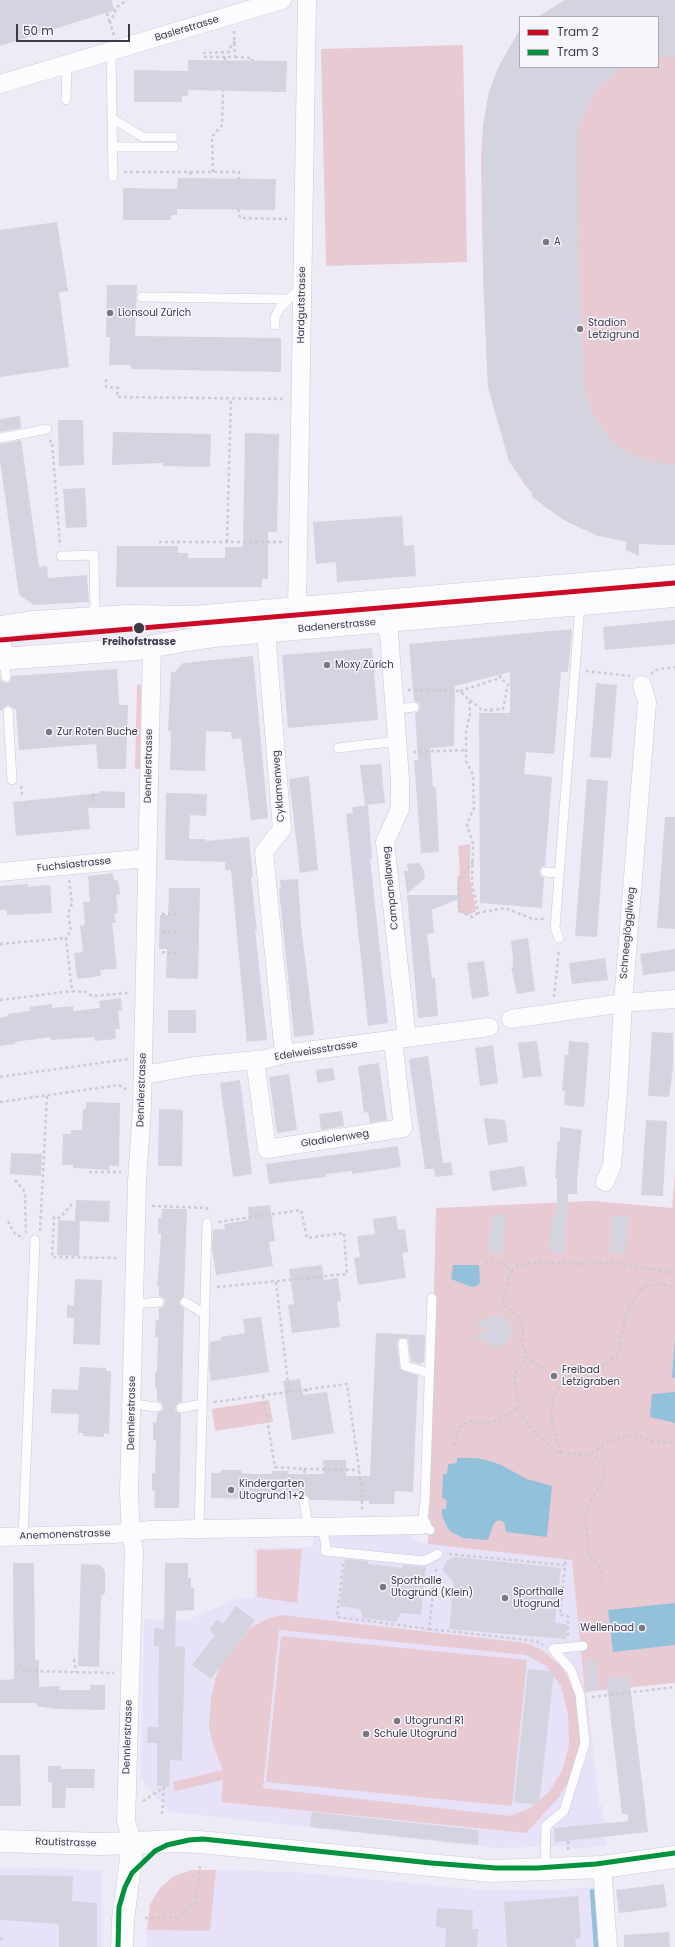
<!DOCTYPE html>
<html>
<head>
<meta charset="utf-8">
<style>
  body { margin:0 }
  #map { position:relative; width:675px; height:1947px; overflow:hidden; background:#eeebf6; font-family:Poppins,sans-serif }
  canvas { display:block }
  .legend { position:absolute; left:519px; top:16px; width:140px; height:52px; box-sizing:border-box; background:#f8f6fd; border:1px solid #adaab4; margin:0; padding:5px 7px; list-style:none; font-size:12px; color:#3d3947 }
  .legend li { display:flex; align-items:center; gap:8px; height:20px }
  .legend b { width:20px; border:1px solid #adaab4 }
  .scale { position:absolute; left:16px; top:24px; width:114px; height:18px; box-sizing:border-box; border:2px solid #3d3947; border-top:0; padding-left:5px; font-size:12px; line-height:14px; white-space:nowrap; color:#3d3947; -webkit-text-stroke:3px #f8f6fd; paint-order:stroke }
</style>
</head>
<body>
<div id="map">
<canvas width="675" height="1947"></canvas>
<ul class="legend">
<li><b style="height:5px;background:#cb0a25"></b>Tram 2</li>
<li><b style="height:5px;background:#00923c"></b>Tram 3</li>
</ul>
<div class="scale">50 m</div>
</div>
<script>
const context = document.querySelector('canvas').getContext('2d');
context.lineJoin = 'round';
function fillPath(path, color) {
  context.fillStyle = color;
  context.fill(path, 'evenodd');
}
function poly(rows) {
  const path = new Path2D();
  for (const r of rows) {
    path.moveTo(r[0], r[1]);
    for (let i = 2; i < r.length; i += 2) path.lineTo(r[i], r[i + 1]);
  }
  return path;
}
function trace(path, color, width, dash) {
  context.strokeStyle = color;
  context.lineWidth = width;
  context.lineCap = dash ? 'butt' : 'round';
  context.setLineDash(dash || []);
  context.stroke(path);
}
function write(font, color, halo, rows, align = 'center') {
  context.font = font + ' Poppins,sans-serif';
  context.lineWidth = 3;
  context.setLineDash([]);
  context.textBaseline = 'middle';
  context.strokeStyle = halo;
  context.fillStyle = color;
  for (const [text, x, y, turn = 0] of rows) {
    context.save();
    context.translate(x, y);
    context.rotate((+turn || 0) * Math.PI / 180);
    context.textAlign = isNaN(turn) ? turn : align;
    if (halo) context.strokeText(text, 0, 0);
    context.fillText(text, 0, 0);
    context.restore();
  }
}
const built = poly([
  [405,1531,420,1542,573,1558,599,1805,602,1805,606,1846,569,1849,565,1846,497,1848,170,1812,141,1779,144,1619,188,1620,239,1598,255,1598,254,1548,313,1547,313,1533],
  [0,1867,102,1870,102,1947,0,1947],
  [216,1870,297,1872,482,1890,547,1890,597,1887,602,1947,147,1947,147,1930,210,1931]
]);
const green = poly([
  [675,0,675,545,643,544,613,539,583,529,564,520,544,506,525,485,509,461,488,387,483,272,481,159,483,126,489,92,498,68,510,47,520,35,520,67,658,67,658,17],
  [463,45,467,262,326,266,321,49],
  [141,684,140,769,135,769,137,685],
  [470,844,470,879,476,911,469,915,458,912,457,878,460,874,458,846],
  [675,1175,675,1683,585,1692,572,1560,428,1544,436,1208,591,1201,672,1208],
  [269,1400,273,1422,215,1431,212,1409],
  [302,1549,297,1603,257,1597,257,1550],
  [281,1615,526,1643,542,1650,562,1667,575,1691,581,1741,577,1759,568,1782,559,1797,526,1833,221,1802,223,1780,175,1791,173,1782,223,1770,213,1745,209,1727,211,1699,216,1676,222,1663,251,1627,269,1618],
  [279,1630,526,1655,545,1665,561,1686,568,1715,569,1744,563,1769,549,1792,530,1808,510,1816,263,1788],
  [281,1636,527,1660,512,1806,266,1782],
  [192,1870,216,1870,210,1931,147,1930,150,1904,160,1888,174,1876]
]);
const water = poly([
  [453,1265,479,1265,480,1283,477,1286,472,1287,451,1279],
  [675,1338,675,1378,672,1377],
  [675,1392,675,1423,650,1417,652,1394],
  [457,1458,477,1458,490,1461,501,1465,527,1479,552,1486,547,1537,506,1532,504,1522,499,1520,494,1523,488,1540,463,1538,451,1532,447,1527,442,1515,442,1509,446,1509,447,1500,442,1498,443,1474,447,1474,448,1464,457,1463],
  [675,1603,675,1645,613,1652,608,1610]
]);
const stream = poly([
  [592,1891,596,1947]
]);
const building = poly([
  [0,0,111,0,115,10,0,46],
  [565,0,675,0,675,56,658,58,658,17,537,17],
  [520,29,520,67,623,67,596,90,579,124,577,136,578,263,585,393,594,416,608,436,619,447,634,456,650,461,675,465,675,545,639,544,639,556,626,550,626,541,598,536,564,520,532,497,532,492,509,461,488,387,483,272,483,126,489,92,498,68],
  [188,60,287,61,286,92,188,90,188,96,182,96,182,102,134,102,134,70,188,71],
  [178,178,276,179,275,210,177,209,177,215,171,215,171,220,123,220,123,188,177,189],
  [57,222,68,291,59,292,69,367,0,377,0,230],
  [107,285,137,285,135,336,281,338,281,372,131,369,131,365,109,365,110,337,106,337],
  [20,416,21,428,0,432,0,419],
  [58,420,83,420,84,465,59,466],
  [113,432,211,434,210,467,163,466,163,463,112,465],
  [245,433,279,434,277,532,268,532,268,579,262,579,262,587,116,587,117,546,178,546,178,553,188,553,188,558,225,558,225,547,243,547],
  [21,440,39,567,47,566,48,578,87,575,89,602,34,605,19,595,0,460,0,444],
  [85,488,87,527,66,528,63,489],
  [402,516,404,546,414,545,416,576,337,582,336,562,316,564,313,522],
  [675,620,675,644,605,650,603,627],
  [572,629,568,672,561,672,554,754,526,752,524,774,552,777,545,866,542,867,539,871,540,875,544,878,542,908,480,903,479,713,510,713,510,672,455,686,454,746,430,748,433,787,436,787,439,852,421,853,414,760,418,760,415,713,418,712,420,707,419,703,414,701,409,644],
  [372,648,378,720,288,728,282,655],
  [253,656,268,818,251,820,241,738,232,739,231,732,206,731,205,771,170,770,171,731,168,731,171,672,175,672,183,663],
  [117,669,119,705,128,705,126,769,98,769,96,744,19,750,16,710,8,705,0,711,0,677,1,681,6,683,10,682,12,676],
  [596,683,617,685,611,758,590,757],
  [381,764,385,803,365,805,360,765],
  [309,776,318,870,300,873,289,779],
  [587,779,608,781,597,937,575,936],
  [99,791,125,792,125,808,88,808,90,829,16,836,13,802,100,793],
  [166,793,207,794,206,816,190,815,189,839,206,839,206,841,249,837,253,877,251,877,257,930,255,930,267,1040,247,1042,231,870,225,870,225,862,165,860],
  [368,805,372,859,370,859,388,1023,368,1026,346,814,353,813,352,807],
  [665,817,675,817,675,929,657,928],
  [419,863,424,870,425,878,407,894,404,871,408,871,407,864],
  [113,873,114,880,118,880,120,894,116,895,118,913,114,914,116,923,112,923,117,969,100,970,101,976,77,979,74,953,83,952,80,926,85,925,83,902,90,902,88,876],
  [298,879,301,926,314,1032,313,1035,294,1037,279,889,281,889,280,880],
  [28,884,28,887,50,885,52,913,7,915,7,910,0,910,0,886],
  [169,888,200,888,198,979,166,978,167,949,159,949,160,915,168,915],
  [407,895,468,895,432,910,434,933,427,934,432,978,435,978,438,1016,418,1018],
  [528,938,535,991,517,994,511,967,513,967,513,959,511,941],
  [675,949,675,971,643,975,640,954],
  [605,958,608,980,572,984,569,963],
  [484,961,489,996,472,999,467,963],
  [121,998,122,1011,118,1011,120,1029,115,1029,116,1039,95,1041,94,1037,51,1040,51,1037,15,1042,15,1044,0,1046,0,1018,8,1016,8,1014,30,1011,30,1007,52,1004,52,1008,73,1006,73,1011,100,1008,99,1001],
  [168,1010,196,1010,196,1033,168,1033],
  [652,1032,673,1033,673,1068,669,1097,648,1096],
  [537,1041,542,1076,523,1078,518,1043],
  [569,1041,589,1043,584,1107,564,1105,565,1091,562,1090,565,1054,568,1055],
  [493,1045,498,1083,480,1086,475,1048],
  [428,1056,443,1163,451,1162,453,1175,435,1177,434,1169,425,1169,409,1059],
  [379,1063,387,1120,370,1123,368,1112,364,1113,358,1066],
  [333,1068,335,1080,318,1083,316,1070],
  [289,1074,297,1130,277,1133,269,1077],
  [240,1080,252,1174,233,1177,220,1083],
  [86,1102,120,1103,119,1166,109,1166,110,1170,73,1168,73,1165,62,1165,63,1134,71,1134,71,1130,82,1130,83,1109,86,1109],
  [159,1109,183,1110,182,1166,158,1166],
  [342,1111,344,1126,321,1130,319,1114],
  [484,1118,505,1120,508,1142,488,1145],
  [646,1120,667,1121,663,1196,641,1195],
  [560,1127,582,1130,577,1179,577,1194,568,1194,564,1253,549,1252,552,1215,557,1215,557,1178,555,1178,558,1141,560,1141],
  [398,1146,401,1167,352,1174,352,1171,326,1174,326,1177,269,1184,266,1164],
  [11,1153,42,1154,41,1176,10,1174],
  [524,1166,527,1186,492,1191,489,1171],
  [76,1200,110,1201,109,1222,80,1221,79,1256,57,1255,58,1220,75,1221],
  [270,1205,275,1241,269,1242,273,1266,216,1275,212,1249,213,1230,225,1229,224,1224,249,1220,248,1207],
  [162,1209,187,1209,184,1296,179,1302,180,1305,184,1308,182,1402,177,1404,175,1409,177,1412,181,1414,179,1508,154,1508,155,1491,152,1490,152,1473,155,1473,156,1440,153,1440,153,1422,156,1423,157,1413,162,1411,163,1407,161,1402,157,1401,157,1388,155,1389,155,1372,157,1372,158,1337,155,1337,156,1320,159,1320,159,1308,163,1307,165,1302,164,1298,159,1296,159,1286,157,1286,160,1252,161,1234,158,1234,158,1218,161,1218],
  [492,1214,506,1215,503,1253,488,1252],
  [613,1215,628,1216,625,1254,610,1253],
  [396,1216,398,1230,405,1229,408,1252,402,1253,406,1278,358,1285,354,1258,360,1257,357,1236,375,1234,373,1219],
  [322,1265,324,1280,338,1278,341,1301,337,1302,340,1327,292,1333,288,1305,294,1304,289,1269],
  [75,1279,102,1280,100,1345,73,1344,74,1318,67,1318,67,1305,74,1306],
  [497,1315,508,1320,512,1331,507,1342,496,1347,474,1336,489,1330,474,1323],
  [261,1317,269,1372,211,1381,209,1366,210,1342,221,1340,221,1337,245,1333,243,1319],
  [376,1333,425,1335,424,1362,419,1364,411,1361,408,1339,400,1338,397,1343,400,1369,418,1376,413,1492,395,1491,394,1504,369,1504,369,1501,310,1500,308,1496,304,1494,300,1496,298,1500,211,1498,211,1473,221,1473,221,1470,241,1470,242,1473,255,1474,272,1474,272,1471,289,1471,288,1474,324,1474,323,1460,346,1460,346,1476,370,1476],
  [80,1367,106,1368,106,1371,111,1371,109,1434,104,1433,104,1437,83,1436,83,1433,78,1433,79,1414,51,1413,52,1389,78,1390],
  [300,1379,303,1395,327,1392,334,1433,292,1440,283,1381],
  [456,1557,561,1568,555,1623,567,1624,566,1639,449,1629,454,1582,442,1570,447,1560],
  [345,1559,368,1561,368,1564,403,1568,403,1565,426,1567,421,1615,400,1613,396,1622,373,1619,363,1618,360,1609,340,1606],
  [13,1563,34,1563,35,1660,39,1660,39,1687,60,1686,59,1690,90,1690,90,1685,105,1685,105,1710,56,1709,37,1706,37,1703,0,1703,0,1680,14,1679],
  [165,1563,188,1563,188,1578,191,1578,191,1588,194,1588,194,1610,176,1611,175,1646,185,1647,182,1761,170,1760,169,1787,157,1786,157,1743,147,1743,148,1727,158,1727,159,1646,154,1646,154,1628,164,1629],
  [81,1564,100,1565,105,1571,105,1593,101,1596,99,1667,78,1666],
  [236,1606,255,1620,211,1679,192,1665,215,1635,209,1630,217,1620,223,1624],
  [595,1660,598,1690,587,1691,584,1661],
  [528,1669,554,1672,539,1805,514,1802],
  [629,1676,648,1832,555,1842,554,1828,628,1821,628,1814,622,1814,606,1678],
  [0,1755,20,1755,21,1806,0,1806],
  [48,1766,61,1766,61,1769,95,1769,94,1788,66,1788,65,1808,52,1808,52,1782,48,1782],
  [312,1812,479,1830,478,1845,310,1827],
  [0,1875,73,1876,72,1901,97,1903,97,1947,59,1947,59,1924,0,1920],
  [664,1884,667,1907,619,1913,616,1890],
  [578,1896,581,1938,575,1939,576,1947,507,1947,504,1902],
  [437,1908,473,1910,472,1929,478,1929,477,1947,445,1947,446,1928,436,1927],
  [669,1932,670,1947,624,1947,624,1935]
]);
const path = poly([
  [107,13,110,23],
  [114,35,110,23,117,7,127,0],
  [225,57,204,57,204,53,229,52,229,49,235,41],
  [235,57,252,58,252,61],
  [225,60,225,57,235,57,234,31],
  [124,172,239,172,239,179],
  [190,172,192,178],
  [213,172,212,137,222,125,223,90],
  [238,209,240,218,287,219],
  [106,379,106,387,118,388,117,397,286,399],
  [49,441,52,441,60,546],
  [159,542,283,542],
  [227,542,231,398],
  [586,671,630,676],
  [651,674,655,670,675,667],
  [408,690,460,691,469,700,470,714,466,732,466,761,473,775,474,808,467,824,473,844,472,883,478,913,505,908,533,919,545,919],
  [437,691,438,685],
  [460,691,500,678,500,674],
  [470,700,482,710,503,709,508,684,500,678],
  [491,709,491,713],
  [413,752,467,750],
  [21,786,22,795],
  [92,801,94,800,93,790],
  [473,862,459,881,459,911,472,917,478,913],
  [69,880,72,903,68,914,71,930,66,938,72,991,86,992,92,996,129,993],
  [162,914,178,914],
  [162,932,178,932],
  [0,944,66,938],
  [162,952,177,953],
  [554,997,559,949],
  [0,1000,72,991],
  [0,1077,128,1059],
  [0,1102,119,1085,127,1090],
  [89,1172,121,1172],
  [15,1180,25,1192,26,1233],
  [72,1204,60,1218,54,1217,52,1257,119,1258],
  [152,1206,207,1208,207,1212],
  [8,1221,15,1234,24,1238],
  [40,1231,47,1096],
  [485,1262,495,1261,505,1265,511,1270,502,1305,517,1314,522,1322,523,1334,522,1344,526,1353,524,1363,514,1375,520,1413,531,1428,553,1450,561,1453,589,1455],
  [511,1270,518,1265,539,1262,584,1264,614,1263,675,1273],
  [276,1282,289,1392],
  [217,1287,347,1274,344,1233,307,1238,301,1210,218,1222],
  [525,1357,550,1373,562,1374,572,1372,561,1383,554,1396,551,1413,555,1436,561,1453],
  [572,1372,607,1364,618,1353,626,1314,638,1292,646,1286,659,1284,675,1287],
  [306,1389,308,1395],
  [263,1396,275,1467,304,1469,305,1475],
  [214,1402,347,1384,362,1490,362,1510],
  [454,1445,458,1431,462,1425,472,1421,486,1423,499,1420,518,1407],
  [304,1469,359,1470],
  [449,1554,564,1565],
  [566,1556,560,1615,568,1616,568,1637],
  [343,1564,337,1617,429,1629,436,1569],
  [602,1580,602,1573,598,1565,590,1557,586,1527,587,1507,601,1485,604,1476,603,1466,597,1459,589,1455,600,1447,621,1437,634,1434,652,1441,675,1443],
  [429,1629,536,1641,543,1645],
  [74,1659,76,1672],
  [20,1665,20,1668,27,1671,114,1673],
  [592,1697,675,1687],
  [143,1801,163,1788],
  [162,1814,164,1787],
  [568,1841,568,1851],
  [145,1918,177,1917,196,1903,200,1866],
  [0,1939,5,1939]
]);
const service = poly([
  [111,51,113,177],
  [66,100,67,65],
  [113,119,143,137,173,137],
  [113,147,174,147],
  [142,297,287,299],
  [275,325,275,317,280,308,302,286],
  [0,438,47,429],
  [61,556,94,555,95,619],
  [4,659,6,677],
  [396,709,414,707],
  [8,711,12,780],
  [338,748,398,741],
  [545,872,559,873],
  [559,938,555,928,580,605],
  [185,1302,205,1314],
  [134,1304,159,1302],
  [403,1343,405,1366,429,1373],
  [132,1404,157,1407],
  [181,1408,202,1404],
  [304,1500,308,1527,323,1533,326,1545,325,1551,424,1561,438,1554],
  [199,1529,207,1223],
  [430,1530,422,1525,425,1501,432,1298],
  [23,1537,35,1240],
  [553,1649,583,1646],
  [545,1869,546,1826,564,1811,585,1743,580,1695,571,1670,553,1649]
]);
const minor = poly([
  [0,84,282,0],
  [297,609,307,0],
  [385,622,385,627,389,633,400,779,400,809,385,842,407,1038],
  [0,625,4,659],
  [266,632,282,829,264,852,284,1054],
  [0,872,147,858],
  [511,1019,623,1003,675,999],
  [255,1060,267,1149,403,1128,393,1040],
  [143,1075,195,1066,266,1059,284,1054,489,1027],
  [605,1182,612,1165,618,1092,623,1003,647,702,642,685],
  [0,1537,113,1534,150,1530,422,1525],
  [133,1843,126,1822,134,1550,131,1533,129,1493,137,1182,142,1107,152,646],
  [602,1867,608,1947]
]);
const tertiary = poly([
  [0,627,34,622,127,616,193,617,675,576],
  [0,659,138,649,187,640,214,636,675,596],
  [0,1841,100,1844,133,1843]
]);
const secondary = poly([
  [122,1947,123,1920,133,1843,177,1841,200,1842,490,1871,602,1867,675,1857]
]);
const tram1 = poly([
  [0,640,675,583]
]);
const tram2 = poly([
  [118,1947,119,1907,125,1887,132,1873,155,1851,167,1845,189,1840,203,1839,431,1863,496,1868,537,1868,596,1864,675,1853]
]);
const markers = [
  [546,242,4,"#7b7784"],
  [110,313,4,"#7b7784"],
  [580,329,4,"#7b7784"],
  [139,628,6,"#3d3947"],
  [327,665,4,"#7b7784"],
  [49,732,4,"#7b7784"],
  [554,1376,4,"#7b7784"],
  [231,1490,4,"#7b7784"],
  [383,1587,4,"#7b7784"],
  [505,1598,4,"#7b7784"],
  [642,1628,4,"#7b7784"],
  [397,1721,4,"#7b7784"],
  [366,1734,4,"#7b7784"]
];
const streetNames = [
  ["Baslerstrasse",187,29,-17],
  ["Hardgutstrasse",302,305,-89],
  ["Badenerstrasse",337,626,-5],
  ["Dennlerstrasse",149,766,-89],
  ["Cyklamenweg",279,786,-94],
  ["Fuchsiastrasse",74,865,-6],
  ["Campanellaweg",391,888,-96],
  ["Schneeglöggliweg",628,933,-85],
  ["Edelweissstrasse",316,1051,-9],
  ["Dennlerstrasse",142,1090,-88],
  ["Gladiolenweg",335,1139,-9],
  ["Dennlerstrasse",132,1413,-89],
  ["Anemonenstrasse",65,1535,-2],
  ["Dennlerstrasse",128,1737,-88],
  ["Rautistrasse",66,1843,2]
];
const poiNames = [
  ["A",554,242],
  ["Lionsoul Zürich",118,313],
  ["Stadion",588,323],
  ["Letzigrund",588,335],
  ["Moxy Zürich",335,665],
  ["Zur Roten Buche",57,732],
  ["Freibad",562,1370],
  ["Letzigraben",562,1382],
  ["Kindergarten",239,1484],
  ["Utogrund 1+2",239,1496],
  ["Sporthalle",391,1581],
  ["Utogrund (Klein)",391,1593],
  ["Sporthalle",513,1592],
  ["Utogrund",513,1604],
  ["Wellenbad",634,1628,"right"],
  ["Utogrund R1",405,1721],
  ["Schule Utogrund",374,1734]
];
const stopNames = [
  ["Freihofstrasse",139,642]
];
fillPath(built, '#e8e2f9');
fillPath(green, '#e8cad3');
fillPath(water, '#93c0da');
trace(stream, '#93c0da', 4.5);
fillPath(building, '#d3d4df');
trace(service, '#cbc8d4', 10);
trace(minor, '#cbc8d4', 19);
trace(tertiary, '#cbc8d4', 23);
trace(secondary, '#cbc8d4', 23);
trace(path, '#cdcad0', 2.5, [3, 3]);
trace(service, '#fcfcfe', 9);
trace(minor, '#fcfcfe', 18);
trace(tertiary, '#fcfcfe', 22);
trace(secondary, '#fcfcfe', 22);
trace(tram1, '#cb0a25', 5);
trace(tram2, '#00923c', 5);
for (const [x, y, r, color] of markers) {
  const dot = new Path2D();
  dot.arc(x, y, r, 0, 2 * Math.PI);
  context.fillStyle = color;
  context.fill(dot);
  trace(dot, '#f8f6fd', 1.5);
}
write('10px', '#3d3947', '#f8f6fd', streetNames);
write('10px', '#3d3947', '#f8f6fd', poiNames, 'left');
write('bold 10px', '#3d3947', '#f8f6fd', stopNames);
</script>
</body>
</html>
